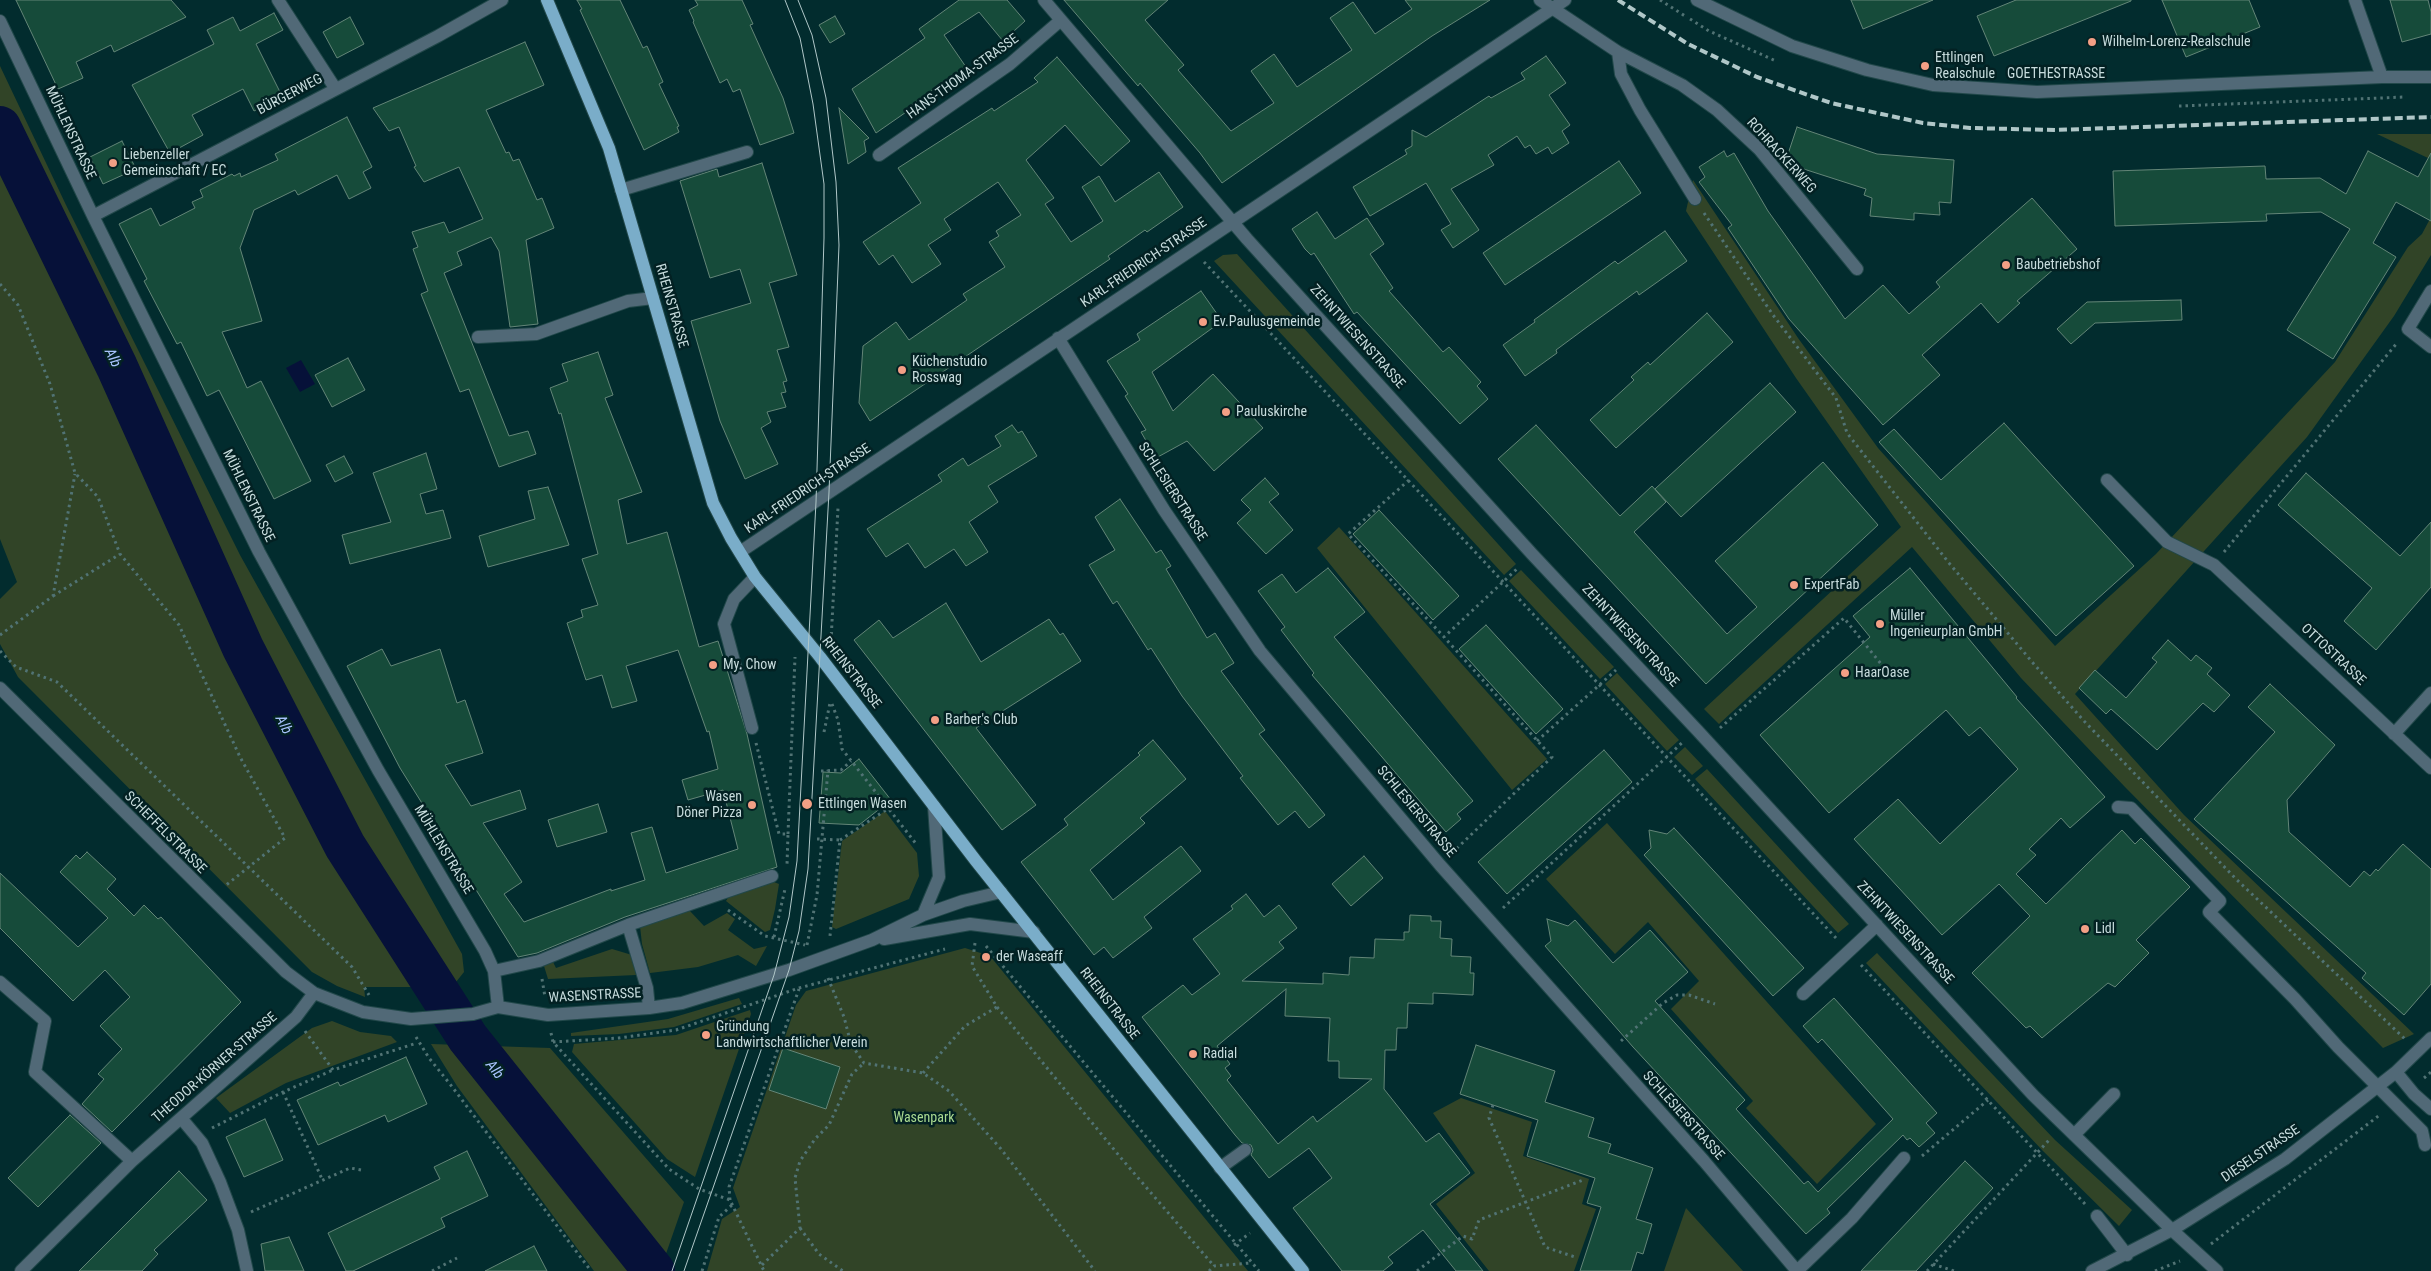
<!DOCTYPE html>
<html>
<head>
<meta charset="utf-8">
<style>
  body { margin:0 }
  canvas { display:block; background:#022c2e }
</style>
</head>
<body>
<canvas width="2431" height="1271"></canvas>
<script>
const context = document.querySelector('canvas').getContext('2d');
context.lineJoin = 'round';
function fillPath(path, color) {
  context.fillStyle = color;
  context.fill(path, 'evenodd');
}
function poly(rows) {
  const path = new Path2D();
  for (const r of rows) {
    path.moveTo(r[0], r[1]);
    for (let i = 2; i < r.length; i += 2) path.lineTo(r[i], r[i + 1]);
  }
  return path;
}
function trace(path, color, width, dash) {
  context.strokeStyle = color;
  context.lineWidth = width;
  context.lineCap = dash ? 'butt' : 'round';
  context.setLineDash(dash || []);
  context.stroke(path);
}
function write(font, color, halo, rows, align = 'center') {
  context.font = font + ' "Roboto Condensed",sans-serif';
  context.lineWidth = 5;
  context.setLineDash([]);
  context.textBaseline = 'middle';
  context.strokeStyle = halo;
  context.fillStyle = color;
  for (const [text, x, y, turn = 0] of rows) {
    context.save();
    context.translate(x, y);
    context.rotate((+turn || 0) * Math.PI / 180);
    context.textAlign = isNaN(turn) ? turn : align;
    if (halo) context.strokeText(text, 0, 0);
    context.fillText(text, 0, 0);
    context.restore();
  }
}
const green = poly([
  [0,66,66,205,240,555,462,954,464,972,452,987,364,987,365,997,337,986,312,972,18,677,0,644,0,599,17,582,0,539],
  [2377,134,2431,134,2431,160,2428,158],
  [1693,180,1798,338,1878,448,2055,646,2156,554,2335,362,2408,247,2422,234,2431,217,2431,255,2394,316,2307,437,2075,694,2184,815,2414,1034,2383,1048,2125,787,2021,678,1912,547,1719,724,1704,709,1901,527,1796,378,1686,211],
  [1237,254,1516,564,1504,575,1214,261,1223,255],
  [1339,527,1547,759,1512,790,1317,548],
  [1521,570,1614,667,1600,679,1509,581],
  [1617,673,1679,740,1667,751,1605,684],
  [1685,747,1703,766,1692,775,1674,757],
  [1707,769,1849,924,1838,933,1695,779],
  [885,811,917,853,919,876,909,899,836,929,832,927,842,841],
  [1607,823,1876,1124,1817,1184,1746,1108,1753,1101,1671,1009,1699,981,1648,922,1615,954,1546,879],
  [774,882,779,884,775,909,770,930,765,932,726,901,729,896],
  [689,910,704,926,727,913,735,919,728,930,754,949,767,946,756,966,738,955,698,967,650,973,642,944,640,926],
  [965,948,990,956,1248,1271,707,1271,722,1219,740,1207,733,1188,796,1005,806,991],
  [612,949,632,955,636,975,548,979,544,966,553,962,556,968],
  [1877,953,2055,1140,2132,1210,2119,1226,2043,1151,1866,963],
  [739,998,742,1004,674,1027,619,1034,571,1036,571,1033,668,1019],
  [750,1010,751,1014,695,1177,667,1159,572,1052,574,1044,676,1035],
  [332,1021,360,1032,391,1036,397,1042,286,1083,230,1113,216,1098,312,1028],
  [431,1044,550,1048,684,1202,660,1271,594,1271,457,1086],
  [1461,1098,1532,1122,1523,1156,1589,1179,1582,1204,1596,1209,1574,1271,1489,1271,1436,1204,1475,1173,1433,1113],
  [1686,1208,1743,1271,1664,1271]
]);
const water = poly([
  [301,360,315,384,300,392,286,368]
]);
const river = poly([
  [0,127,117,367,243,648,345,846,468,1038,654,1271]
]);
const building = poly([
  [16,0,171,0,186,17,114,52,111,45,76,62,83,78,58,89,16,0],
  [577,0,620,0,643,48,647,46,663,82,659,84,679,126,677,127,679,132,644,150,580,10,582,9,577,0],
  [695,0,742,0,753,24,750,25,783,98,794,133,760,145,740,89,733,92,727,79,720,83,693,22,694,21,689,10,698,5,695,0],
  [959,0,1007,0,1025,21,1003,41,979,12,944,35,966,67,910,106,912,108,876,133,852,89,925,38,919,29,959,0],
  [1064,0,1168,0,1145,20,1184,65,1178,70,1231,131,1274,103,1251,71,1274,54,1297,87,1352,50,1330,18,1353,2,1375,34,1412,9,1405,0,1490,0,1432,36,1222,183,1200,153,1140,83,1138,86,1064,0],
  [1851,0,1933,0,1863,29,1851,0],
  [2016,0,2131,0,2131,1,1994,56,1977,16,2016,0],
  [2162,0,2249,0,2260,27,2186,57,2162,0],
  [2390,0,2428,0,2431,12,2431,34,2402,42,2390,0],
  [274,13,283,30,256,44,282,96,254,111,243,89,192,115,203,135,170,153,132,85,214,44,207,30,233,17,240,31,274,13],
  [835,16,845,34,830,43,819,25,835,16],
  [350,17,364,44,337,58,323,32,350,17],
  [525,42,544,85,486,110,506,153,509,152,513,161,519,159,537,200,542,198,554,228,526,240,538,324,510,327,499,251,491,237,457,252,462,265,444,273,509,436,528,431,536,454,499,467,469,389,460,392,421,294,428,291,413,249,418,247,412,232,444,222,449,233,483,219,459,167,424,182,414,167,416,166,399,127,389,131,373,108,525,42],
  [1546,56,1566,83,1549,95,1570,125,1562,131,1569,143,1552,154,1548,147,1536,154,1530,145,1525,148,1517,136,1488,155,1494,165,1451,189,1479,230,1453,248,1441,230,1451,224,1426,183,1370,216,1353,187,1407,154,1405,150,1412,146,1412,130,1426,137,1489,96,1491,98,1525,79,1521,73,1546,56],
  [1057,57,1130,141,1101,166,1065,125,1026,160,1054,198,1045,204,1071,242,1103,221,1082,187,1099,176,1115,202,1159,172,1183,207,1147,232,1145,230,1108,256,1110,259,870,421,859,403,863,346,896,322,909,340,967,300,963,294,1005,267,989,242,999,236,996,231,1021,215,998,182,944,219,951,230,928,245,941,264,912,283,893,255,879,265,863,242,921,203,898,168,992,108,994,111,1038,82,1034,78,1057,57],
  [839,108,869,138,864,141,866,152,848,164,839,108],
  [347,117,372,167,363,172,371,188,349,199,337,175,298,195,295,190,254,210,240,248,262,321,222,332,247,388,261,381,311,481,274,499,219,390,207,396,181,342,177,344,144,281,147,279,119,224,151,208,160,226,195,208,192,202,203,197,200,190,232,174,234,176,240,173,241,177,278,160,275,154,347,117],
  [1797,127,1877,154,1954,160,1951,203,1939,202,1940,215,1914,213,1914,220,1870,216,1872,198,1864,195,1866,189,1785,163,1797,127],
  [122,141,136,169,103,184,90,157,122,141],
  [1724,151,1727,157,1734,153,1768,211,1845,319,1883,285,1909,314,1940,287,1936,282,2032,198,2077,249,2017,301,2020,303,1998,323,1981,303,1922,355,1940,375,1883,425,1789,319,1728,228,1732,225,1699,182,1705,177,1699,167,1724,151],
  [2368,151,2418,177,2431,153,2431,221,2396,202,2373,243,2396,257,2333,359,2287,330,2350,229,2321,212,2266,214,2267,221,2115,226,2113,171,2265,166,2266,179,2320,178,2346,194,2368,151],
  [1619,161,1641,193,1505,285,1483,253,1619,161],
  [762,163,797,275,769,283,789,347,777,350,787,381,783,382,786,392,781,393,786,407,767,412,771,422,761,428,778,464,745,479,720,421,691,321,751,303,740,269,710,278,680,181,717,169,719,177,762,163],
  [1317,212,1335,239,1367,218,1384,244,1370,254,1393,288,1389,291,1443,352,1449,347,1481,382,1477,386,1488,399,1460,424,1357,312,1354,314,1314,253,1311,255,1305,249,1292,229,1317,212],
  [1665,231,1687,261,1639,295,1637,291,1587,327,1556,350,1557,353,1525,376,1503,345,1535,322,1534,320,1615,261,1618,264,1665,231],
  [1201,291,1222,321,1152,372,1173,411,1213,374,1263,428,1214,471,1187,441,1156,458,1141,432,1146,430,1125,396,1128,394,1107,361,1140,340,1137,334,1201,291],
  [2181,300,2182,320,2095,323,2071,344,2057,329,2087,302,2181,300],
  [1707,313,1733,342,1616,448,1590,420,1634,380,1631,377,1648,362,1650,365,1707,313],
  [598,352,613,395,605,398,642,492,618,500,627,544,667,532,699,647,718,641,747,734,777,867,625,917,537,953,518,957,400,768,347,666,382,649,391,666,440,649,457,703,465,700,483,753,445,765,471,806,520,790,526,809,483,823,522,882,504,894,524,922,611,889,611,891,645,880,631,833,652,827,666,873,738,849,723,790,688,800,682,780,718,769,709,731,707,732,678,650,626,666,637,701,612,708,602,675,586,680,567,623,583,617,581,610,598,605,582,559,598,554,561,413,559,414,550,388,568,381,562,364,598,352],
  [348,358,365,390,332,407,315,375,348,358],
  [1770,383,1796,412,1681,517,1655,489,1770,383],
  [2004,423,2134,566,2056,636,1879,442,1894,429,1941,480,2004,423],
  [1012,425,1018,433,1022,431,1037,456,988,486,998,502,969,522,988,552,966,566,954,549,925,568,908,543,886,557,867,529,942,481,938,475,963,458,968,466,1001,446,995,436,1012,425],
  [1536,425,1620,516,1652,486,1666,502,1634,532,1727,634,1757,607,1715,561,1823,462,1878,525,1706,684,1498,459,1536,425],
  [426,453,437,489,420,494,426,514,443,510,451,538,350,564,342,535,391,522,373,473,426,453],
  [344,456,353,473,335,482,326,465,344,456],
  [2306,473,2400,556,2431,522,2431,587,2376,650,2344,621,2372,588,2278,505,2306,473],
  [1265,478,1279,494,1269,502,1293,530,1266,554,1237,523,1251,510,1241,500,1265,478],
  [548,487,569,545,488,567,479,536,535,519,528,491,548,487],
  [1120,499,1156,553,1161,550,1171,566,1166,569,1207,638,1215,633,1234,663,1221,671,1265,730,1259,734,1325,815,1309,828,1295,811,1278,825,1240,778,1243,776,1182,696,1151,648,1148,650,1117,601,1113,604,1089,565,1115,550,1095,517,1120,499],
  [1379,510,1459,596,1433,620,1353,534,1379,510],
  [1328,568,1365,612,1334,637,1473,801,1457,814,1461,819,1446,832,1312,675,1314,673,1281,630,1285,627,1258,591,1282,574,1296,593,1328,568],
  [1910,568,2017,697,2016,698,2105,797,2070,828,2061,818,2029,849,2036,855,2016,874,2046,904,2122,830,2135,844,2141,838,2190,887,2136,940,2149,953,2115,987,2108,983,2042,1038,2030,1026,2026,1028,1972,973,2030,916,1999,884,1942,935,1854,839,1898,799,1940,844,2018,769,1980,727,1969,736,1946,710,1829,813,1760,735,1870,637,1853,616,1910,568],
  [946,603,981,662,1049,619,1060,635,1063,633,1081,661,976,728,1036,805,1002,830,854,640,879,620,893,638,946,603],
  [1486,625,1563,709,1536,734,1459,649,1486,625],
  [2168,640,2191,661,2196,655,2212,668,2207,674,2230,695,2214,712,2203,703,2157,750,2111,709,2106,714,2079,688,2095,670,2126,698,2157,662,2152,658,2168,640],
  [2270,684,2335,745,2287,800,2289,832,2350,887,2364,871,2370,876,2376,869,2378,871,2403,844,2431,869,2431,984,2404,1015,2362,978,2366,973,2194,819,2275,732,2248,707,2270,684],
  [1153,740,1186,779,1140,818,1145,823,1090,870,1113,900,1181,846,1201,871,1144,917,1152,928,1113,958,1104,947,1094,955,1021,862,1068,825,1064,819,1140,755,1138,753,1153,740],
  [1604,750,1632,782,1507,894,1478,862,1604,750],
  [859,759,891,800,859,825,819,823,823,772,841,773,859,759],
  [598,804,607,832,557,847,548,820,598,804],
  [1674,828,1804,968,1773,996,1644,855,1651,848,1649,830,1667,834,1674,828],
  [87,852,116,879,107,889,134,916,144,905,158,919,161,917,241,1002,112,1132,82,1104,104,1079,98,1074,122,1049,100,1026,130,997,105,970,73,1001,0,928,0,873,78,947,108,918,60,872,76,855,80,859,87,852],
  [1364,856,1383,878,1351,906,1332,884,1364,856],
  [1246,894,1264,917,1279,905,1297,928,1279,942,1284,948,1242,981,1323,984,1323,973,1349,975,1350,957,1374,958,1375,939,1404,940,1404,932,1409,932,1410,915,1431,916,1431,921,1441,921,1440,938,1452,939,1451,956,1471,957,1470,973,1474,973,1473,995,1433,993,1433,1004,1408,1003,1407,1028,1397,1028,1396,1050,1385,1050,1384,1089,1426,1142,1439,1133,1470,1173,1430,1204,1483,1271,1456,1271,1423,1230,1388,1257,1393,1263,1383,1271,1342,1271,1293,1208,1332,1178,1309,1148,1269,1178,1251,1155,1253,1150,1251,1145,1242,1143,1235,1135,1142,1017,1183,985,1192,995,1220,974,1193,939,1233,909,1231,906,1246,894],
  [1286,989,1285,1016,1330,1018,1328,1061,1339,1061,1339,1078,1372,1079,1317,1122,1313,1116,1278,1144,1227,1080,1231,1076,1225,1068,1230,1064,1217,1046,1286,989],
  [1547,919,1568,926,1575,920,1613,963,1650,930,1688,972,1655,1001,1745,1100,1736,1109,1804,1184,1808,1181,1818,1192,1893,1119,1822,1039,1818,1043,1803,1026,1834,998,1937,1113,1926,1123,1935,1133,1919,1147,1910,1138,1907,1140,1903,1135,1827,1209,1830,1213,1806,1234,1633,1047,1545,946,1551,941,1547,919],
  [1476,1045,1555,1071,1545,1102,1594,1118,1588,1137,1611,1144,1608,1153,1653,1168,1636,1219,1652,1224,1643,1254,1637,1252,1631,1271,1580,1271,1601,1207,1587,1203,1595,1178,1527,1156,1538,1120,1460,1094,1476,1045],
  [783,1048,840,1067,826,1109,769,1090,783,1048],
  [406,1057,427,1104,388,1122,385,1115,318,1145,297,1100,338,1082,340,1086,406,1057],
  [70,1115,101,1143,38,1207,8,1178,70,1115],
  [265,1119,283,1160,244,1177,226,1137,265,1119],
  [467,1151,488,1196,441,1218,445,1227,353,1271,346,1271,328,1233,440,1179,434,1167,467,1151],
  [1965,1161,1993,1188,1916,1271,1861,1271,1965,1161],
  [179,1171,207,1200,154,1250,158,1254,142,1271,79,1271,179,1171],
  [289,1237,304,1271,265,1271,261,1244,289,1237],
  [534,1246,547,1271,485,1271,534,1246]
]);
const path = poly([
  [1660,0,1685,16],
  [1690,19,1709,31,1776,61],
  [2179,106,2405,97],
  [1704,213,1773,315,1836,398,1847,433,1949,563,2033,663,2084,721,2236,879,2405,1039],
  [1204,262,1836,938],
  [0,284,18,305,50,384,75,473,98,497,120,554,179,625,240,757,285,838,225,886],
  [1409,480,1348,534,1444,637],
  [2224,552,2397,343],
  [53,596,120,554],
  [0,635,53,596,75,474],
  [831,641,838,508],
  [0,651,16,667,57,682,352,967,369,995],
  [832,704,838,720,842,749,917,845],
  [1720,728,1844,618,1894,680],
  [824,732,830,703],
  [1537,741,1616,670],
  [756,743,779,834,788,834,787,865],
  [821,771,841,770,851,761],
  [788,834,795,657],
  [817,839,840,840,830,936],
  [840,840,889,808],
  [1452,853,1552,757,1444,637,1519,567],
  [1503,908,1684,741],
  [728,910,765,936,805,945],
  [774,937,785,889],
  [807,945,817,895,828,770],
  [986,946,1259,1271],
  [1861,965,2086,1205],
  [828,978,844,1017,851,1044,864,1063,923,1073,949,1091,1001,1149,1095,1271],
  [542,979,545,997],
  [997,1007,1121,1158,1214,1266],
  [305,1031,333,1070,417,1043],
  [551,1033,553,1042,669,1169,699,1189,730,1200,764,1271],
  [416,1037,429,1058,450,1084,591,1271],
  [1621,1041,1663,1003,1677,995,1689,995,1715,1004],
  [553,1042,619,1038,676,1030,799,988,945,949],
  [923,1073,965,1026,997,1007,972,966,975,943],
  [2424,1078,2431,1072],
  [283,1092,322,1179],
  [1493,1105,1489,1118,1545,1247,1575,1257],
  [212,1128,283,1092,333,1070],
  [1922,1156,1988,1100],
  [730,1200,729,1187,799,989],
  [251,1212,350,1168,361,1170],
  [800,1228,819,1254,843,1271],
  [2211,1244,2381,1114],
  [1234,1245,1250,1233],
  [1933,1264,1954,1271],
  [762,1265,800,1228,795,1178,800,1161,815,1139,829,1125,852,1074,864,1063],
  [432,1271,457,1258],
  [702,1271,719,1217,732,1205],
  [1209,1271,1214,1266,1250,1263],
  [1417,1271,1463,1236,1472,1239,1479,1220,1583,1180],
  [1927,1271,2051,1138],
  [2155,1271,2180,1261]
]);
const minor = poly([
  [278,0,335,88],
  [1044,0,1247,239,1532,554,1697,730,2033,1095,2172,1230,2217,1271],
  [1540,0,1618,52,1682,85,1717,110,1759,149,1857,269],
  [1697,0,1792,46,1867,70,1933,85,2037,92,2382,77,2431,77],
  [2355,0,2382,77],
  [0,21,93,216,259,552,378,770,485,951,494,971,498,1007],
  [1618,52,1621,74,1640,110,1695,199],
  [879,155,1010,64,1061,20],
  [621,190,747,152],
  [93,216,438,36,502,0],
  [2431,291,2408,329,2431,347],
  [478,337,536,334,628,301,653,298],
  [1058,338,1164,510,1260,651,1440,865,1704,1161,1797,1271],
  [2107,480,2167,542,2214,565,2431,768],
  [740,552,1565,0],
  [0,688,286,972,314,993,363,1012,411,1019,473,1014,498,1007,548,1015,649,1008,682,1003,789,970,872,940,923,915,963,901,1001,892],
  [752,728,724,624,734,599,755,577],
  [2394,734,2431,693],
  [2118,807,2131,808,2220,901,2209,912,2295,999,2338,1047,2422,1131,2425,1145],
  [923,915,939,877,934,806],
  [628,925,647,988,649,1008],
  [884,939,970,924,1034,932],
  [494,971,539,961,628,925,772,876],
  [0,982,45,1021,35,1072,132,1161],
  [1803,994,1877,925],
  [2396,1072,2414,1094,2431,1109],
  [181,1118,202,1143,220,1182,238,1230,247,1271],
  [2074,1135,2114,1094],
  [1220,1168,1245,1150],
  [2097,1216,2127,1255],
  [21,1271,132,1161,296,1017,314,993],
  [1797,1271,1852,1218,1904,1158],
  [2092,1271,2172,1230,2285,1159,2396,1072,2431,1038]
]);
const major = poly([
  [547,0,609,148,713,503,731,538,755,577,820,657,976,861,1303,1271]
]);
const tram = poly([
  [672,1271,774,975,789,917,797,861,816,502,824,238,824,184,813,104,800,38,785,0],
  [684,1271,789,970,799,931,808,869,829,492,839,245,836,182,826,98,812,35,798,0]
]);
const rail = poly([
  [1618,0,1688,44,1757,77,1831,103,1923,123,1970,128,2055,130,2431,117]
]);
const markers = [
  [2092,42,5,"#f39f85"],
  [1925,66,5,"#f39f85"],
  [113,163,5,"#f39f85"],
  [2006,265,5,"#f39f85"],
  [1203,322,5,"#f39f85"],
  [902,370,5,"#f39f85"],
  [1226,412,5,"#f39f85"],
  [1794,585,5,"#f39f85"],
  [1880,624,5,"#f39f85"],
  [713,665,5,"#f39f85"],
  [1845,673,5,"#f39f85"],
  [935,720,5,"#f39f85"],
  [807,804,6,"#f39f85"],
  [752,805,5,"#f39f85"],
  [2085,929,5,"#f39f85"],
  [986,957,5,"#f39f85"],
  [706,1035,5,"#f39f85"],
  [1193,1054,5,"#f39f85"]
];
const poiNames = [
  ["Wilhelm-Lorenz-Realschule",2102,42],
  ["Ettlingen",1935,58],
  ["Realschule",1935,74],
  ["Liebenzeller",123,155],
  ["Gemeinschaft / EC",123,171],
  ["Baubetriebshof",2016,265],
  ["Ev.Paulusgemeinde",1213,322],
  ["Küchenstudio",912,362],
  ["Rosswag",912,378],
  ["Pauluskirche",1236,412],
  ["ExpertFab",1804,585],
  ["Müller",1890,616],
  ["Ingenieurplan GmbH",1890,632],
  ["My. Chow",723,665],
  ["HaarOase",1855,673],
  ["Barber's Club",945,720],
  ["Wasen",742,797,"right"],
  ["Döner Pizza",742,813,"right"],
  ["Ettlingen Wasen",818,804],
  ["Lidl",2095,929],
  ["der Waseaff",996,957],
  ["Gründung",716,1027],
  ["Landwirtschaftlicher Verein",716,1043],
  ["Radial",1203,1054]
];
const streetNames = [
  ["GOETHESTRASSE",2056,74],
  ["HANS-THOMA-STRASSE",963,77,-36],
  ["BÜRGERWEG",290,95,-28],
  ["MÜHLENSTRASSE",70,133,65],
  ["ROHRACKERWEG",1781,156,48],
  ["KARL-FRIEDRICH-STRASSE",1144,263,-34],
  ["RHEINSTRASSE",671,306,74],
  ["ZEHNTWIESENSTRASSE",1357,337,48],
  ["KARL-FRIEDRICH-STRASSE",808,489,-34],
  ["SCHLESIERSTRASSE",1172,492,57],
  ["MÜHLENSTRASSE",248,496,64],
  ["ZEHNTWIESENSTRASSE",1630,636,47],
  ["OTTOSTRASSE",2333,655,43],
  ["RHEINSTRASSE",851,673,52],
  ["SCHLESIERSTRASSE",1416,812,50],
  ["SCHEFFELSTRASSE",165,833,45],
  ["MÜHLENSTRASSE",443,850,59],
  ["ZEHNTWIESENSTRASSE",1905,933,47],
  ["WASENSTRASSE",595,996,-3],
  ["RHEINSTRASSE",1109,1004,52],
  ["THEODOR-KÖRNER-STRASSE",215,1068,-41],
  ["SCHLESIERSTRASSE",1683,1116,48],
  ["DIESELSTRASSE",2261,1154,-34]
];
const parkNames = [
  ["Wasenpark",924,1118]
];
const waterNames = [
  ["Alb",112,358,64],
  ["Alb",283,725,63],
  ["Alb",494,1070,51]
];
fillPath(green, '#314427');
fillPath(water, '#061139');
trace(river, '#061139', 42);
fillPath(building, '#164b3a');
trace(building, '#638577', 1);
trace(minor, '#22484a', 14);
trace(major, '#22484a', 14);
trace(path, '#517374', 3, [2.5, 4]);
trace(minor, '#516977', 12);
trace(major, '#7aadc9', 12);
trace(tram, '#b0c7c8', 1);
trace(rail, '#b0c7c8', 4, [8, 4]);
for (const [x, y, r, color] of markers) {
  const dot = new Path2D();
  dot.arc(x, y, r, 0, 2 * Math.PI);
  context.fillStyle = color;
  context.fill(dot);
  trace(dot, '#032123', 2);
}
write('14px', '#c7dcdd', '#032123', poiNames, 'left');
write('14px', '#c7dcdd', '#032123', streetNames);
write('14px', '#aada91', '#032123', parkNames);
write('italic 15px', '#a8c2fc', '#032123', waterNames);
</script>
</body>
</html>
